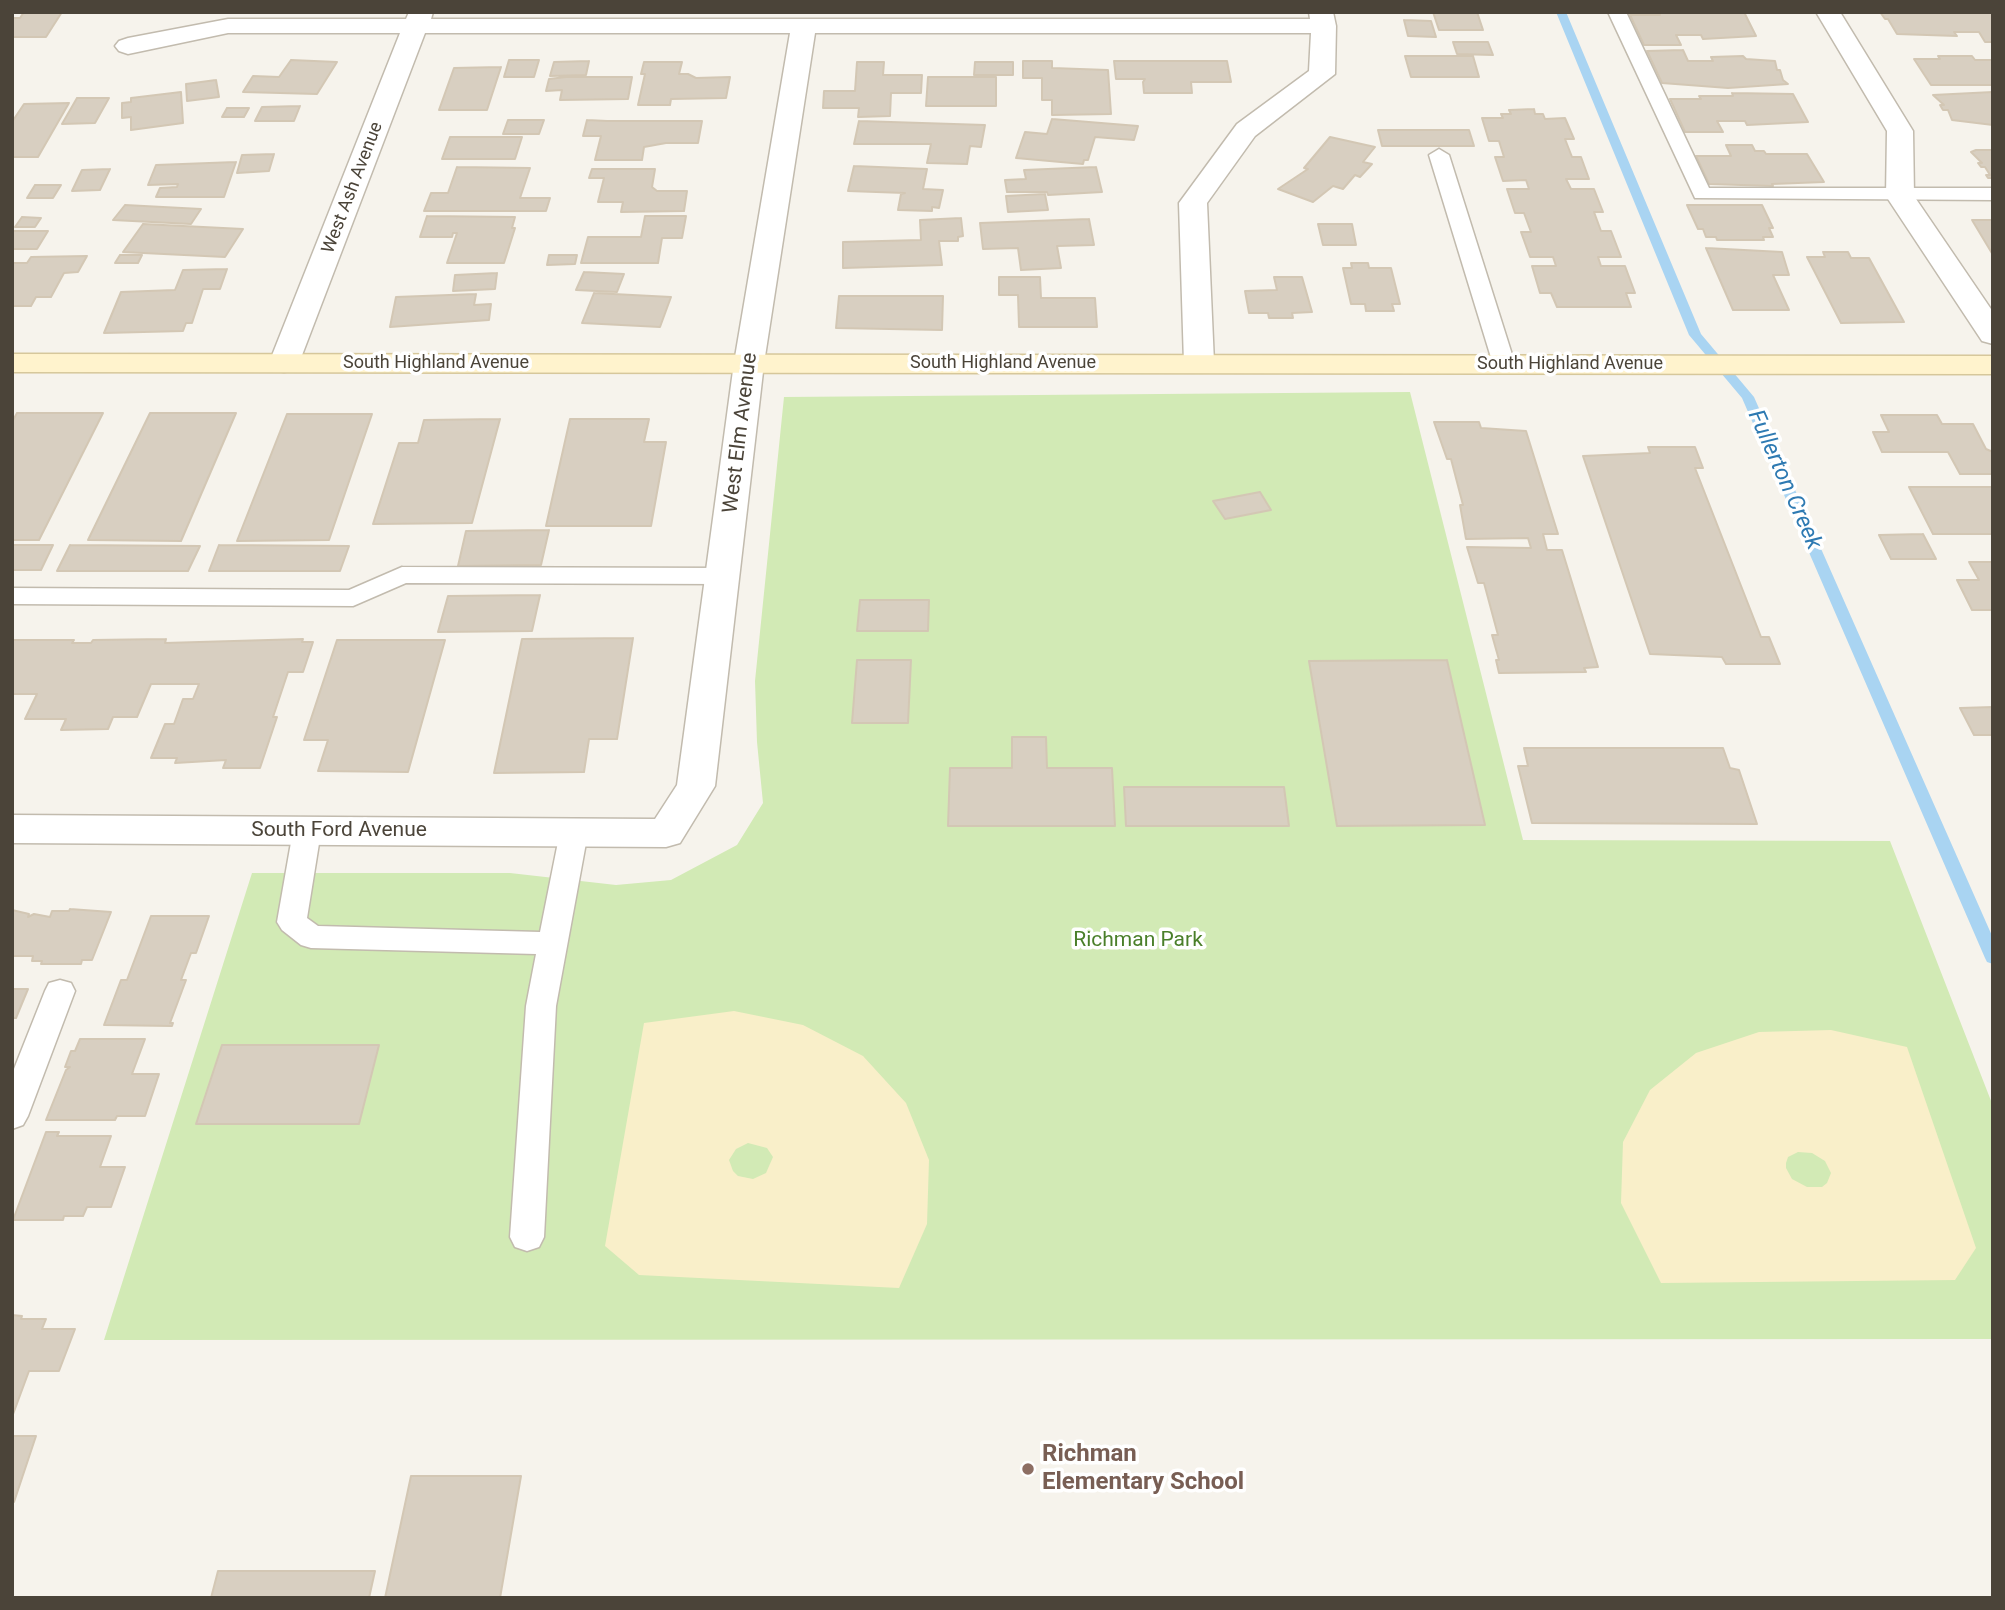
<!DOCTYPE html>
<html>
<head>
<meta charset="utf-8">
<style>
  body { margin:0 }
  #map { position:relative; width:2005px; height:1610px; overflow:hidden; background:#f6f3ec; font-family:Roboto,sans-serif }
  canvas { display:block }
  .frame { position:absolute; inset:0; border:14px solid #4b4439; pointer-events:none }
</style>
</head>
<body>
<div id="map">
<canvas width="2005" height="1610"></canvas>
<div class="frame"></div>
</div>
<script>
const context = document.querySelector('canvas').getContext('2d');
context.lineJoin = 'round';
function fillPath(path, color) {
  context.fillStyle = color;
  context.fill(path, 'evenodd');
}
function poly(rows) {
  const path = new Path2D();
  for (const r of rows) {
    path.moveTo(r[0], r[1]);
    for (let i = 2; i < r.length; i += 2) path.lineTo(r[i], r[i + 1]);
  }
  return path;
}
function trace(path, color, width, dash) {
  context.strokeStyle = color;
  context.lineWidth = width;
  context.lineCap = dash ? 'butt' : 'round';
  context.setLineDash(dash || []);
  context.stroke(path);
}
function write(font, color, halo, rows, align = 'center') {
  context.font = font + ' Roboto,sans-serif';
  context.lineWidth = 7;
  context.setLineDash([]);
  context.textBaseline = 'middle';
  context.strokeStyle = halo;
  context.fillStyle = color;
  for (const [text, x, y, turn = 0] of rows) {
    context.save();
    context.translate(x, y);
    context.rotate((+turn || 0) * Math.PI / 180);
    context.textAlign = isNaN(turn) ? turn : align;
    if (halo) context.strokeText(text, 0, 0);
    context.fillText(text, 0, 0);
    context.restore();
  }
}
const green = poly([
  [1410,392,1523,840,1890,841,1993,1106,1993,1339,104,1340,252,873,510,873,616,885,671,880,737,845,763,803,757,742,755,681,784,397]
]);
const sand = poly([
  [734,1011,803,1025,863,1056,906,1103,929,1160,927,1224,899,1288,639,1275,605,1246,644,1023],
  [748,1143,767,1148,773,1157,766,1173,753,1179,738,1176,733,1171,729,1160,736,1149],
  [1831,1030,1907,1047,1976,1248,1955,1280,1661,1283,1621,1203,1623,1142,1650,1090,1696,1053,1759,1032],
  [1798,1152,1812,1153,1825,1161,1831,1173,1827,1183,1822,1187,1807,1187,1792,1179,1786,1168,1786,1163,1788,1157]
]);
const stream = poly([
  [1556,12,1566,12,1701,334,1754,397,1993,938,1993,964,1987,962,1985,958,1742,398,1689,335,1556,12]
]);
const building = poly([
  [24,12,62,12,46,37,12,37,12,18,20,18,24,12],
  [1433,12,1477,12,1483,30,1439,30,1433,12],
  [1659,12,1744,12,1756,36,1703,39,1701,35,1676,35,1681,45,1644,45,1630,15,1660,15,1659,12],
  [1880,12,1993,12,1993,42,1985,42,1979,32,1954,32,1957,36,1897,34,1888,19,1885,19,1880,12],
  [1404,20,1431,21,1436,37,1408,36,1404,20],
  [1453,42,1488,42,1493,55,1457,54,1453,42],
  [1683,50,1688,61,1713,61,1711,57,1743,56,1746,59,1775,61,1777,70,1780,70,1783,80,1788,84,1728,88,1662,83,1647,51,1683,50],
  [1405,56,1473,56,1479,77,1411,77,1405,56],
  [1938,56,1972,56,1975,60,1993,60,1993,85,1931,85,1914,59,1940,59,1938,56],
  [291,60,337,62,317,94,243,92,253,76,279,77,291,60],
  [509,60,539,60,534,77,504,77,509,60],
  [589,61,586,75,550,76,554,62,589,61],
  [1023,61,1052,61,1052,68,1108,70,1111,114,1052,115,1052,100,1042,100,1042,78,1023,78,1023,61],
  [1114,61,1227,61,1231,82,1191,82,1192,93,1144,93,1143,82,1145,79,1116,79,1114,61],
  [644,62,682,62,679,74,688,74,696,78,730,77,726,98,671,99,670,105,638,105,645,74,641,74,644,62],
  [857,62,884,62,883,75,922,75,921,93,891,93,890,116,858,117,859,108,823,108,824,91,855,91,857,62],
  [975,62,1013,62,1013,75,974,75,975,62],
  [501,67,487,110,439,110,454,68,501,67],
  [566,77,632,77,628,99,560,100,562,90,546,91,549,79,566,77],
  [928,77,996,77,996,106,926,106,928,77],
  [216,80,219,97,187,101,186,84,216,80],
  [181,92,183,123,131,130,131,117,122,118,122,103,131,102,131,98,181,92],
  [1993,92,1993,125,1952,120,1948,110,1943,110,1940,105,1944,105,1933,95,1993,92],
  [1732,93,1793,94,1808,122,1747,125,1745,121,1717,121,1723,132,1685,132,1670,99,1701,99,1699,96,1733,96,1732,93],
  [77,98,109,98,95,123,62,124,77,98],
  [69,103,38,157,12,157,12,122,24,104,69,103],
  [300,106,294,121,255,121,262,107,300,106],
  [227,108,249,108,244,117,222,117,227,108],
  [1534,109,1535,114,1543,114,1545,119,1565,118,1574,139,1565,139,1572,157,1581,157,1589,179,1566,179,1571,189,1594,189,1603,212,1594,212,1601,231,1611,231,1621,257,1598,257,1601,266,1625,266,1635,293,1626,293,1631,307,1557,307,1551,293,1540,293,1532,266,1556,266,1553,257,1530,257,1521,232,1531,232,1524,213,1515,213,1507,189,1529,189,1526,180,1503,181,1495,157,1504,157,1499,141,1489,141,1482,118,1503,118,1501,114,1511,114,1509,110,1534,109],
  [1052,119,1138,126,1134,140,1095,137,1088,160,1084,160,1083,164,1016,158,1025,132,1047,134,1052,119],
  [508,120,544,120,539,134,503,134,508,120],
  [587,120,607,121,702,121,698,143,666,143,644,147,642,160,595,160,601,136,583,136,587,120],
  [859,121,985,125,981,147,970,146,967,164,927,163,931,144,854,144,859,121],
  [1378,130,1469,130,1474,146,1382,146,1378,130],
  [450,137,522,137,515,159,442,159,450,137],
  [1330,137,1375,147,1363,162,1372,164,1360,177,1355,175,1343,189,1333,186,1313,202,1278,189,1308,169,1304,168,1330,137],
  [1726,145,1752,145,1755,151,1764,151,1766,154,1807,154,1824,182,1772,184,1773,186,1709,184,1696,156,1731,156,1726,145],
  [1976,150,1993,150,1993,178,1988,178,1986,175,1990,175,1985,167,1981,167,1978,163,1982,163,1971,152,1976,150],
  [274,154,269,171,237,173,242,155,274,154],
  [236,162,224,197,156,197,160,188,177,187,178,184,148,185,156,165,236,162],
  [854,166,927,169,923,189,943,190,939,208,932,207,932,211,898,210,901,194,905,193,848,191,854,166],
  [457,167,530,168,520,198,550,198,546,211,424,211,431,193,448,193,457,167],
  [1096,167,1102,192,1048,195,1047,192,1007,192,1005,180,1026,179,1024,170,1096,167],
  [110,169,100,190,72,191,82,170,110,169],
  [592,169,655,169,652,187,657,191,687,191,684,211,621,212,623,202,598,202,604,178,589,178,592,169],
  [35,185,61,185,53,198,27,198,35,185],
  [1045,194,1048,210,1008,212,1006,196,1045,194],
  [125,205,201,209,191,224,113,220,125,205],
  [1687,205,1762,205,1773,228,1769,228,1773,237,1763,237,1764,240,1717,240,1716,237,1706,237,1703,229,1698,229,1687,205],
  [427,216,515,217,512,228,515,228,504,263,447,263,457,233,453,233,452,237,420,237,427,216],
  [645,216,686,216,682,238,662,238,658,263,581,263,588,237,641,237,645,216],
  [22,217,41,218,35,227,15,227,22,217],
  [961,218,963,236,958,237,958,241,939,241,942,265,843,268,843,242,921,240,920,220,961,218],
  [1089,219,1094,245,1057,246,1061,268,1021,270,1018,248,983,249,980,223,1089,219],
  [1972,220,1993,220,1993,255,1972,220],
  [143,224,243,229,225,257,123,252,143,224],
  [1318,224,1352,224,1356,245,1323,245,1318,224],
  [12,231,48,231,37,249,12,249,12,231],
  [1706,248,1782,252,1789,275,1773,275,1789,310,1733,310,1706,248],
  [1823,252,1848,252,1851,258,1869,258,1904,322,1841,323,1807,257,1825,257,1823,252],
  [120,255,142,255,138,263,115,263,120,255],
  [549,255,577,255,575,264,547,265,549,255],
  [87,256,78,272,64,273,51,297,36,297,31,306,12,306,12,263,27,263,31,257,87,256],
  [1351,263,1368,263,1369,268,1391,268,1400,304,1392,304,1394,311,1366,311,1365,304,1351,304,1343,268,1352,268,1351,263],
  [227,269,220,289,203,289,192,323,186,323,183,331,104,333,121,292,175,290,183,270,227,269],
  [584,272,624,274,617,292,576,290,584,272],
  [497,273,495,289,453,291,455,275,497,273],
  [999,277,1040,277,1041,298,1095,298,1097,327,1019,327,1018,295,999,295,999,277],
  [1274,277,1302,277,1312,312,1292,313,1293,318,1269,318,1268,313,1249,313,1245,291,1277,290,1274,277],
  [594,293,671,297,660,327,582,323,594,293],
  [476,294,474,305,491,304,489,320,390,327,396,297,476,294],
  [839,296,943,296,942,330,836,328,839,296],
  [17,413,103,413,39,540,12,540,12,422,17,413],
  [150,413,236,413,181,541,88,540,150,413],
  [287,414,372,414,329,540,237,541,287,414],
  [1881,415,1937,415,1942,424,1973,424,1986,449,1993,452,1993,474,1960,474,1948,452,1882,452,1873,432,1889,432,1881,415],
  [500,419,472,523,373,524,399,443,418,443,424,420,500,419],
  [570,419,649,419,644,442,666,442,651,526,546,526,570,419],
  [1434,422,1479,422,1481,428,1526,431,1558,534,1543,534,1547,550,1562,550,1598,667,1584,668,1586,672,1499,673,1496,660,1499,660,1492,635,1498,635,1484,583,1478,583,1467,547,1531,548,1528,538,1466,539,1460,505,1463,505,1451,459,1447,459,1434,422],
  [1648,447,1695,447,1703,468,1695,468,1761,637,1769,637,1780,664,1726,664,1722,657,1650,654,1583,456,1650,453,1648,447],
  [1909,487,1993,487,1993,534,1933,534,1909,487],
  [1260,492,1271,510,1225,519,1213,501,1260,492],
  [549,530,541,565,458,566,466,531,549,530],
  [1923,534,1936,559,1891,559,1879,535,1923,534],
  [12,545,53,545,41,570,12,570,12,545],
  [70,545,200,546,188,571,57,571,70,545],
  [219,545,349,546,340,571,209,571,219,545],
  [1969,562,1993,562,1993,610,1972,610,1957,580,1979,580,1969,562],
  [540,595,532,631,438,632,448,596,540,595],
  [860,600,929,600,928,631,857,631,860,600],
  [633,638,617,739,589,739,584,772,494,773,522,639,633,638],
  [166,639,165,643,303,639,302,642,313,642,303,672,288,672,273,717,277,717,260,768,223,768,226,760,175,763,177,758,151,758,165,724,174,724,183,699,193,699,199,684,151,684,137,717,113,717,108,729,61,730,66,719,25,719,37,694,12,694,12,640,74,640,72,643,91,643,93,640,166,639],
  [337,640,445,640,408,772,318,771,328,740,304,740,337,640],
  [857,660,911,660,908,723,852,723,857,660],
  [1447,660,1485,825,1337,826,1309,661,1447,660],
  [1993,707,1993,735,1974,735,1960,708,1993,707],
  [1012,737,1046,737,1047,768,1112,768,1115,826,948,826,950,768,1012,768,1012,737],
  [1524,748,1723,748,1730,768,1739,770,1757,824,1532,823,1518,766,1528,766,1524,748],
  [1124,787,1284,787,1289,826,1126,826,1124,787],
  [70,909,111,912,92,960,82,960,81,964,41,964,42,961,32,961,33,956,12,956,12,910,29,914,28,917,34,914,50,917,52,911,69,911,70,909],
  [151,916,209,916,196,953,191,953,181,980,186,980,170,1023,173,1023,172,1026,104,1025,121,980,127,980,151,916],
  [12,989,28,989,16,1018,12,1018,12,989],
  [80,1039,145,1039,132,1074,159,1074,145,1116,117,1116,115,1120,46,1120,66,1070,70,1067,65,1067,71,1051,75,1051,80,1039],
  [222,1045,379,1045,359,1124,196,1124,222,1045],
  [46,1132,59,1132,57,1136,111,1136,100,1167,125,1167,111,1207,87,1207,83,1216,64,1216,63,1220,13,1220,46,1132],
  [12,1315,22,1316,21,1319,46,1319,42,1329,75,1329,59,1371,29,1371,12,1417,12,1315],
  [12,1436,36,1436,14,1502,12,1502,12,1436],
  [411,1476,521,1476,500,1598,385,1598,411,1476],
  [218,1571,375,1571,369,1598,211,1598,218,1571]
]);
const lane = poly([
  [1608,12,1626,12,1709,188,1993,188,1993,200,1695,198,1608,12],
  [1439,149,1449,155,1515,364,1512,369,1496,369,1493,364,1429,155,1439,149],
  [402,567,724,568,733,570,737,576,733,582,724,584,406,583,353,606,12,604,12,588,349,590,402,567],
  [307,821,317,824,321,831,307,918,318,926,540,932,560,832,564,825,574,822,584,825,588,832,556,1006,544,1237,539,1247,527,1251,515,1247,510,1237,526,1006,536,954,311,948,301,945,282,930,277,922,293,831,297,824,307,821],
  [60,980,71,983,75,991,28,1116,23,1125,12,1129,12,1074,45,991,49,983,60,980]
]);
const street = poly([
  [409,12,433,12,431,19,1310,19,1309,12,1333,12,1336,26,1335,74,1255,136,1207,203,1214,363,1210,370,1199,372,1188,370,1184,363,1179,203,1237,124,1309,71,1311,33,815,33,764,363,715,786,680,843,666,847,12,843,12,815,655,819,677,785,734,363,790,33,425,33,299,363,295,370,284,372,273,370,269,363,400,33,228,33,128,54,119,51,115,46,119,41,128,38,228,19,406,19,409,12],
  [1816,12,1840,12,1913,131,1914,196,1993,312,1993,344,1982,341,1886,196,1887,131,1816,12]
]);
const secondary = poly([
  [12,354,1993,356,1993,374,12,372,12,354]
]);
const markers = [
  [1028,1469,7,"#8d6e63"]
];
const farStreetnames = [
  ["West Ash Avenue",353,188,-69],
  ["South Highland Avenue",436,363],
  ["South Highland Avenue",1003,363],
  ["South Highland Avenue",1570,364]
];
const streetNames = [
  ["West Elm Avenue",741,433,-83],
  ["South Ford Avenue",339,831]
];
const parkNames = [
  ["Richman Park",1138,941]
];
const waterNames = [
  ["Fullerton Creek",1784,480,66]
];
const nearEducationnames = [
  ["Richman",1042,1455],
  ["Elementary School",1042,1483]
];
fillPath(green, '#d2eab5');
fillPath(sand, '#f9efc9');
fillPath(stream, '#a9d4f2');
fillPath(building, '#d8cfc1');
trace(building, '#d3c7b4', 2);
trace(lane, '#c2bbae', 3);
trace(street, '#c2bbae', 3);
trace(secondary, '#d6c79b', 3);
fillPath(lane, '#fff');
fillPath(street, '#fff');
fillPath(secondary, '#fff3cd');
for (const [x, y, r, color] of markers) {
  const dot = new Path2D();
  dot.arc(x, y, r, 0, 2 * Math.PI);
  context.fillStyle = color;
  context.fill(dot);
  trace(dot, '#fff', 2.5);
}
write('18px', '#4b4439', '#fff', farStreetnames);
write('21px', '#4b4439', '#fff', streetNames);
write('21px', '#4a7f2a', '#fff', parkNames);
write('italic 23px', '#2e7ab2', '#fff', waterNames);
write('bold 24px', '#785e54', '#fff', nearEducationnames, 'left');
</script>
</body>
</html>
